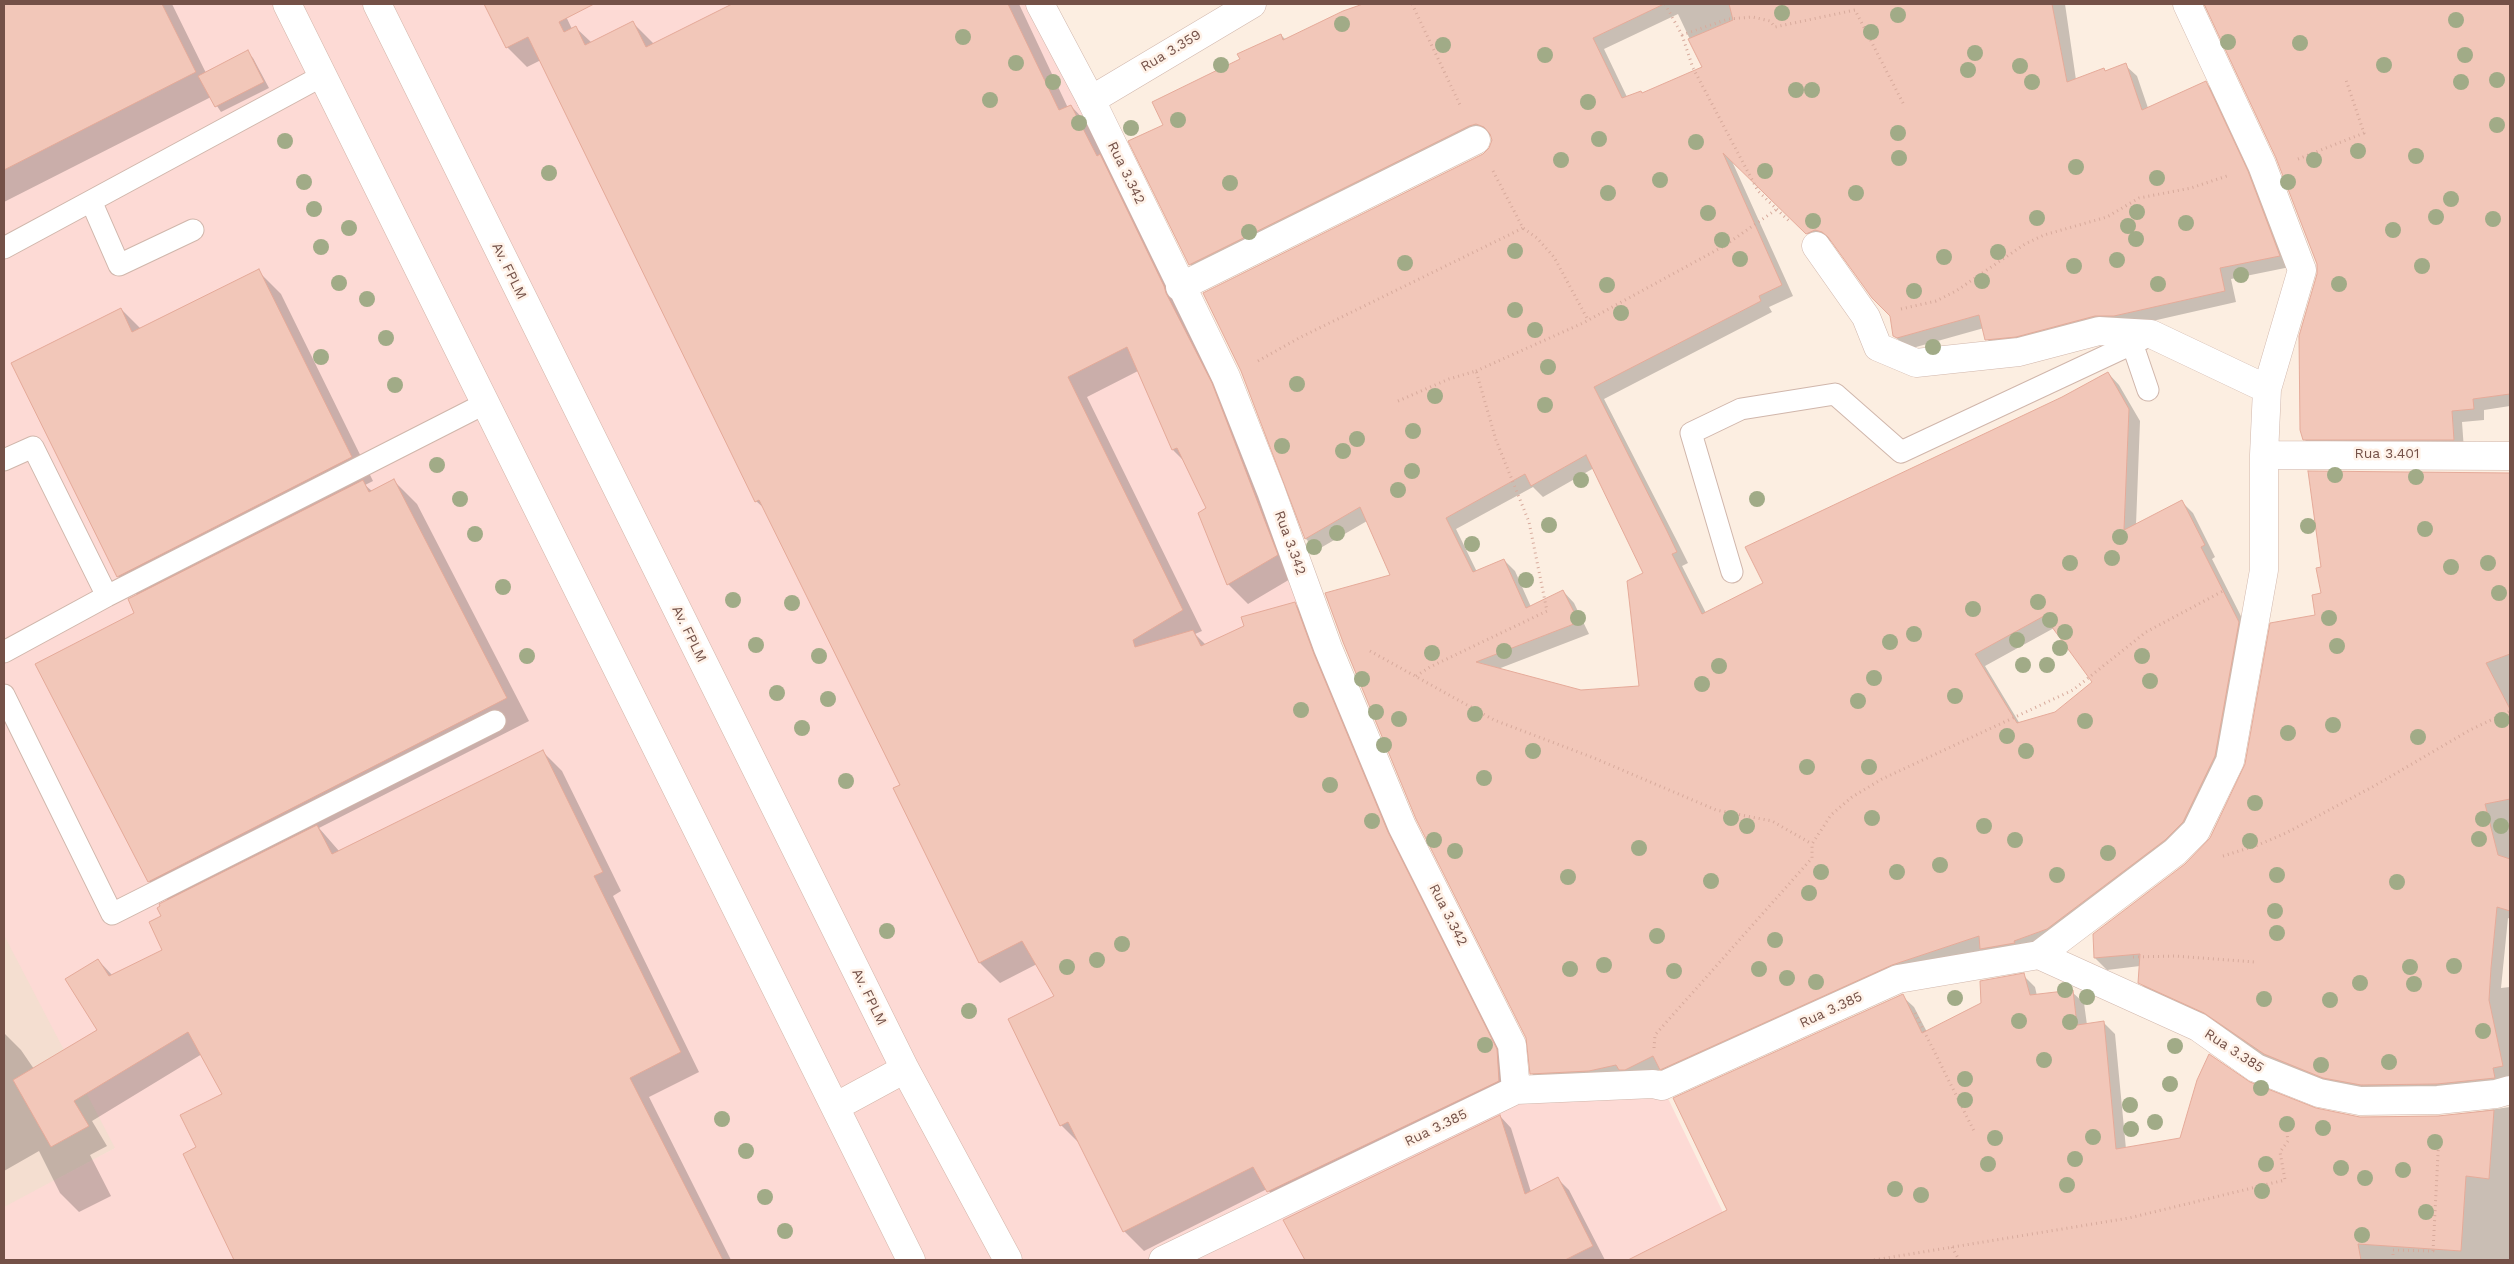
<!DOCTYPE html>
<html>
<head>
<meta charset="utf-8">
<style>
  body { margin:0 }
  #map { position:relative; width:2514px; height:1264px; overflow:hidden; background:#fceee1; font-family:"Work Sans",sans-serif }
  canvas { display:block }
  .frame { position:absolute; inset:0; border:5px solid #745148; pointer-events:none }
</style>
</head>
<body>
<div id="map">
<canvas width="2514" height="1264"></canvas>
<div class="frame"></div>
</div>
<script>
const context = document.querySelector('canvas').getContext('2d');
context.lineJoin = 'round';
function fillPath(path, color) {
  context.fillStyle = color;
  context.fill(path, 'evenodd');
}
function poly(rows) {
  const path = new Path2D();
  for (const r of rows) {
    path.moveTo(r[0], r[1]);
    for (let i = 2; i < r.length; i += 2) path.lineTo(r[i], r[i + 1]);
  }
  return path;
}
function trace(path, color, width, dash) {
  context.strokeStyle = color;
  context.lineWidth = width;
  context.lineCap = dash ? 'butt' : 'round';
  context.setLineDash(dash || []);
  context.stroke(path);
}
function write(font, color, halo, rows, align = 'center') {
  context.font = font + ' "Work Sans",sans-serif';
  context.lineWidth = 5;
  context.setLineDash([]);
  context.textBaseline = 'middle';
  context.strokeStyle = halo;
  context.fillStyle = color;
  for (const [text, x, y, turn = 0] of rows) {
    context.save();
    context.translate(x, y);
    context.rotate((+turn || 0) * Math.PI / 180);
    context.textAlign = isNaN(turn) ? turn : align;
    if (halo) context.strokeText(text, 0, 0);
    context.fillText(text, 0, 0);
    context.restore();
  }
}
const residential = poly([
  [4,910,125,1143,4,1208]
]);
const commercial = poly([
  [4,4,1040,4,1180,287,1516,1089,1662,1086,1746,1260,4,1260,4,1207,115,1148,4,935]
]);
const shadow = poly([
  [4,4,172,4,206,73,247,52,253,58,269,88,221,112,211,97,4,202],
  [486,4,560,4,572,29,575,27,592,43,633,23,654,44,735,4,1019,4,1068,108,1071,106,1090,126,1184,307,1297,575,1248,604,1228,584,1208,509,1185,462,1173,450,1138,371,1087,397,1202,631,1195,634,1206,645,1294,603,1314,623,1516,1070,1519,1101,1288,1212,1267,1189,1144,1251,1124,1231,1081,1145,1061,1125,1056,996,1037,964,1000,983,980,963,894,789,901,785,766,510,756,501,541,60,527,67,507,47],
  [1366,4,1961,4,1968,19,2023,7,2022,4,2065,4,2076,80,2125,65,2137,76,2148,108,2205,82,2217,94,2258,184,2290,267,2231,279,2236,302,2126,327,1998,351,1987,339,1984,328,1909,349,1894,336,1891,315,1834,242,1827,241,1819,245,1731,159,1793,296,1769,307,1772,312,1604,399,1678,543,1688,563,1682,566,1706,613,1765,584,2063,398,2108,373,2119,385,2140,421,2136,525,2181,501,2193,513,2215,557,2212,559,2250,634,2226,768,2194,833,2058,940,1992,960,1982,950,1903,976,1673,1080,1661,1069,1637,1080,1543,1084,1531,1073,1527,1038,1392,576,1367,521,1317,550,1306,539,1242,371,1490,149,1492,136,1489,135,1201,276,1190,264,1165,126,1241,60,1281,35,1286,40,1346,11],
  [1678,14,1703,67,1643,94,1627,97,1604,49],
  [1594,468,1645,573,1641,687,1581,691,1498,669,1589,634,1574,603,1563,591,1531,607,1515,571,1504,560,1477,572,1456,529,1533,487,1543,497],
  [2054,628,2094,682,2056,713,2020,724,1985,666],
  [2204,4,2510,4,2510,188,2450,194,2451,223,2510,223,2510,406,2484,410,2484,420,2462,422,2464,450,2315,450,2304,439,2318,264,2277,158],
  [258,271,281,294,373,481,365,485,373,492,394,481,417,504,529,721,319,828,339,851,543,752,562,771,621,891,613,896,699,1072,649,1097,731,1260,236,1260,185,1155,197,1147,224,1094,202,1054,92,1121,107,1146,90,1155,111,1196,79,1212,60,1193,39,1151,4,1171,4,1033,21,1050,34,1069,98,1030,98,960,113,976,163,950,163,916,168,901,149,881,136,613,138,596,118,576,121,309,141,329],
  [2309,472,2510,473,2510,919,2508,918,2501,988,2510,987,2510,1088,2374,1096,2276,1065,2217,1024,2151,994,2139,982,2140,966,2107,970,2095,958,2094,935,2185,865,2211,839,2317,616,2322,594,2322,568],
  [2023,975,2035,987,2037,996,2072,992,2084,1003,2087,1025,2103,1022,2115,1034,2126,1149,2181,1140,2250,1084,2313,1109,2357,1118,2440,1117,2510,1107,2510,1260,1631,1260,1729,1210,1902,996,1914,1007,1927,1032,1982,1004],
  [1500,1116,1511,1128,1531,1192,1558,1179,1569,1190,1605,1260,1360,1260,1351,1244,1320,1260,1310,1260,1302,1252]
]);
const building = poly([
  [4,4,162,4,196,72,4,170,4,4],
  [484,4,594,4,559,22,564,32,576,26,585,45,633,21,646,47,732,4,1008,4,1059,110,1071,105,1097,156,1100,154,1164,286,1166,293,1212,383,1278,555,1227,585,1198,513,1206,508,1177,448,1172,450,1127,347,1068,377,1183,610,1133,640,1135,647,1193,630,1201,646,1244,626,1241,617,1295,602,1314,654,1388,832,1497,1049,1499,1081,1267,1192,1253,1167,1123,1232,1068,1122,1060,1126,1008,1019,1054,996,1022,941,979,963,893,788,900,785,759,500,755,502,528,37,506,48,484,4],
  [1363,4,1664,4,1593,38,1622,98,1641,91,1642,93,1702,67,1688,39,1733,20,1729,4,2052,4,2067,82,2104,68,2105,71,2126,63,2142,110,2206,81,2248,171,2280,256,2220,268,2225,291,2114,316,2095,316,2016,337,1985,340,1979,315,1897,338,1893,336,1890,316,1872,298,1828,237,1822,232,1815,230,1806,234,1723,153,1782,285,1759,296,1761,301,1594,387,1667,531,1677,552,1672,554,1702,614,1763,583,1745,547,2062,397,2108,372,2129,409,2124,530,2182,500,2205,545,2201,547,2239,622,2215,756,2183,822,2165,840,2047,929,2014,941,2015,943,1980,949,1979,936,1892,965,1660,1070,1653,1056,1625,1070,1619,1070,1616,1065,1589,1071,1530,1074,1526,1038,1416,819,1343,642,1325,593,1390,575,1360,507,1305,539,1241,371,1203,293,1483,154,1489,148,1492,140,1490,134,1484,127,1476,124,1469,126,1189,265,1128,141,1163,125,1152,102,1240,59,1237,54,1281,34,1283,40,1343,11,1363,4],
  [1586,455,1643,573,1627,581,1639,686,1581,690,1476,662,1579,622,1563,590,1526,608,1504,559,1473,572,1446,518,1525,474,1531,486,1586,455],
  [2044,616,2092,682,2055,712,2017,723,1975,654,2044,616],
  [2204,4,2510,4,2510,394,2473,399,2474,409,2452,411,2454,440,2303,440,2300,430,2299,336,2317,274,2317,264,2276,158,2204,4],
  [248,50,264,82,215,107,198,76,248,50],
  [259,269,352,457,117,577,11,363,121,308,132,332,259,269],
  [2308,471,2510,473,2510,654,2486,663,2510,709,2510,799,2485,804,2498,855,2510,859,2510,911,2497,907,2491,968,2489,1000,2503,1066,2493,1068,2495,1078,2437,1084,2361,1085,2323,1078,2264,1054,2204,1013,2138,983,2140,954,2094,958,2093,934,2185,864,2210,838,2245,764,2270,623,2315,615,2312,595,2321,593,2316,568,2321,567,2308,471],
  [394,479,507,698,148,882,35,664,134,613,128,599,363,480,369,492,394,479],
  [543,750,603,872,594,876,681,1052,630,1078,723,1260,234,1260,183,1154,196,1147,180,1115,222,1094,188,1032,74,1101,89,1126,51,1147,13,1080,97,1030,65,979,98,959,109,976,162,950,149,922,161,916,157,908,160,906,159,904,317,825,332,854,543,750],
  [2024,973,2030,995,2073,990,2077,1025,2104,1021,2116,1149,2180,1138,2197,1080,2209,1054,2250,1082,2316,1108,2360,1117,2438,1116,2494,1110,2489,1179,2466,1176,2461,1251,2358,1244,2361,1260,1628,1260,1727,1210,1673,1098,1903,994,1922,1033,1981,1003,1980,981,2024,973],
  [1500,1115,1525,1194,1558,1177,1593,1246,1565,1260,1305,1260,1283,1220,1500,1115]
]);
const path = poly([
  [1412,4,1461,107],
  [1665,4,1682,35,1728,19,1753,17,1770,21,1775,27,1855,10,1904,105],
  [1682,35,1693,68,1758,191,1790,222],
  [2298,159,2364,133,2346,80],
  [1493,171,1523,228,1537,238,1554,257,1588,320],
  [1901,309,1936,301,1956,291,2025,244,2044,235,2107,217,2139,198,2191,188,2227,176],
  [1258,361,1299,338,1523,228],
  [1476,371,1583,323,1724,246,1777,209],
  [1398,401,1449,379,1476,371,1496,440,1529,522,1547,611,1430,667,1416,676],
  [1370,651,1494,720,1594,758,1716,810,1772,821,1812,844],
  [2223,856,2258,845,2286,833,2376,785,2470,730,2510,711],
  [2133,957,2175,956,2255,962],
  [1915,1013,1974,1131],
  [1654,1048,1655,1035,1812,858,1812,844,1831,815,1852,797,1882,779,2073,690,2146,632,2223,591],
  [1952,1247,1959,1260],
  [1874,1260,2129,1218,2285,1180,2280,1152,2288,1141,2285,1118],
  [2393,1260,2393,1250,2433,1251,2439,1135]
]);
const service = poly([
  [193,230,119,265,91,201,322,76],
  [4,248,91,201],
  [2132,343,2148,390],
  [4,460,33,447,107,596],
  [1732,572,1691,433,1741,409,1835,394,1901,452,2151,335],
  [4,652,107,596,486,403],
  [4,695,112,914,495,721]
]);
const minor = poly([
  [1040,4,1091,100,1226,377,1271,491,1328,648,1402,826,1512,1045,1516,1090],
  [1816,246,1866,317,1878,347,1916,363,2019,352,2099,331,2151,334,2267,389],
  [1180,287,1476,140],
  [2264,455,2510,456],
  [2039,955,2175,852,2196,831,2230,761,2264,570,2264,455,2267,389,2302,270,2262,165,2187,4],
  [1163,1260,1516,1090,1653,1084,1662,1086,1898,979,2039,955,2198,1027,2256,1068,2319,1093,2360,1101,2438,1100,2496,1094,2510,1090]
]);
const tertiary = poly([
  [1091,100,1252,4]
]);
const secondary = poly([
  [287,4,911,1260],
  [377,4,905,1069,1008,1260],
  [835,1107,905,1069]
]);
const trees = [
  [1782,13],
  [1898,15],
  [2456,20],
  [1342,24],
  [1871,32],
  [963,37],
  [2228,42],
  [2300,43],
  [1443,45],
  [1975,53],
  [1545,55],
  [2465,55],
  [1016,63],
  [1221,65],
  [2384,65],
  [2020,66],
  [1968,70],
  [2497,80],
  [1053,82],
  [2032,82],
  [2461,82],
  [1796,90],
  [1812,90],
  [990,100],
  [1588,102],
  [1178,120],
  [1079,123],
  [2497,125],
  [1131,128],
  [1898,133],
  [1599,139],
  [285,141],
  [1696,142],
  [2358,151],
  [2416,156],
  [1899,158],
  [1561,160],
  [2314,160],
  [2076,167],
  [1765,171],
  [549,173],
  [2157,178],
  [1660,180],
  [304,182],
  [2288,182],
  [1230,183],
  [1608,193],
  [1856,193],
  [2451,199],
  [314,209],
  [2137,212],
  [1708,213],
  [2436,217],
  [2037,218],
  [2493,219],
  [1813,221],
  [2186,223],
  [2128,226],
  [349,228],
  [2393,230],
  [1249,232],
  [2136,239],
  [1722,240],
  [321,247],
  [1515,251],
  [1998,252],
  [1944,257],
  [1740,259],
  [2117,260],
  [1405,263],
  [2074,266],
  [2422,266],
  [2241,275],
  [1982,281],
  [339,283],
  [2158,284],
  [2339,284],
  [1607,285],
  [1914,291],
  [367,299],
  [1515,310],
  [1621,313],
  [1535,330],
  [386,338],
  [1933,347],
  [321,357],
  [1548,367],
  [1297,384],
  [395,385],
  [1435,396],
  [1545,405],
  [1413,431],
  [1357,439],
  [1282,446],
  [1343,451],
  [437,465],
  [1412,471],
  [2335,475],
  [2416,477],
  [1581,480],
  [1398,490],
  [460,499],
  [1757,499],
  [1549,525],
  [2308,526],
  [2425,529],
  [1337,533],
  [475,534],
  [2120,537],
  [1472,544],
  [1314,547],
  [2112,558],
  [2070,563],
  [2488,563],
  [2451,567],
  [1526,580],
  [503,587],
  [2499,593],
  [733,600],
  [2038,602],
  [792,603],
  [1973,609],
  [1578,618],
  [2329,618],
  [2050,620],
  [2065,632],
  [1914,634],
  [2017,640],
  [1890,642],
  [756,645],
  [2337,646],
  [2060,648],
  [1504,651],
  [1432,653],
  [527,656],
  [819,656],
  [2142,656],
  [2023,665],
  [2047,665],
  [1719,666],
  [1874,678],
  [1362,679],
  [2150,681],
  [1702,684],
  [777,693],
  [1955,696],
  [828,699],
  [1858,701],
  [1301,710],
  [1376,712],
  [1475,714],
  [1399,719],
  [2502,720],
  [2085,721],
  [2333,725],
  [802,728],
  [2288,733],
  [2007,736],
  [2418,737],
  [1384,745],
  [1533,751],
  [2026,751],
  [1807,767],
  [1869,767],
  [1484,778],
  [846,781],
  [1330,785],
  [2255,803],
  [1731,818],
  [1872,818],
  [2483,819],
  [1372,821],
  [1747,826],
  [1984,826],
  [2501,826],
  [2479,839],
  [1434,840],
  [2015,840],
  [2250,841],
  [1639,848],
  [1455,851],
  [2108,853],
  [1940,865],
  [1821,872],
  [1897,872],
  [2057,875],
  [2277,875],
  [1568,877],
  [1711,881],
  [2397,882],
  [1809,893],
  [2275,911],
  [887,931],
  [2277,933],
  [1657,936],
  [1775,940],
  [1122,944],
  [1097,960],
  [1604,965],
  [2454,966],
  [1067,967],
  [2410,967],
  [1570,969],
  [1759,969],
  [1674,971],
  [1787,978],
  [1816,982],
  [2360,983],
  [2414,984],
  [2065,990],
  [2087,997],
  [1955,998],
  [2264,999],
  [2330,1000],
  [969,1011],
  [2019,1021],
  [2070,1022],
  [2483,1031],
  [1485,1045],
  [2175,1046],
  [2044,1060],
  [2389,1062],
  [2321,1065],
  [1965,1079],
  [2170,1084],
  [2261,1088],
  [1965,1100],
  [2130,1105],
  [722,1119],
  [2155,1122],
  [2287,1124],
  [2323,1128],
  [2131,1129],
  [2093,1137],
  [1995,1138],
  [2435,1142],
  [746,1151],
  [2075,1159],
  [1988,1164],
  [2266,1164],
  [2341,1168],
  [2403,1170],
  [2365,1178],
  [2067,1185],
  [1895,1189],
  [2262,1191],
  [1921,1195],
  [765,1197],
  [2426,1212],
  [785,1231],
  [2362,1235]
];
const streetNames = [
  ["Rua 3.359",1171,51,-31],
  ["Rua 3.342",1126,173,64],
  ["Av. FPLM",509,271,64],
  ["Rua 3.401",2387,454],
  ["Rua 3.342",1290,543,70],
  ["Av. FPLM",689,634,64],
  ["Rua 3.342",1448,915,63],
  ["Av. FPLM",869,997,64],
  ["Rua 3.385",1831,1010,-25],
  ["Rua 3.385",2234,1051,33],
  ["Rua 3.385",1436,1128,-26]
];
fillPath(residential, '#f4ded0');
fillPath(commercial, '#fddad5');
fillPath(shadow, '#0003');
fillPath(building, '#f2c7b9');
trace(building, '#e5aa99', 1);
trace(service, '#d0b6ab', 23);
trace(minor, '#d0b6ab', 29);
trace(tertiary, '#d0b6ab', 29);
trace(secondary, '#d3b4a8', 29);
trace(path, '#d7aa9c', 3, [1, 4]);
trace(service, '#fff', 21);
trace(minor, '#fff', 28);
trace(tertiary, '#fff', 28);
trace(secondary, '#fff', 28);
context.fillStyle = '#a1ab87';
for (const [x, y] of trees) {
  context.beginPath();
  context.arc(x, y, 8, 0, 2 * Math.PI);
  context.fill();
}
write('14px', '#745148', '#fff2e8', streetNames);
</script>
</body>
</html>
